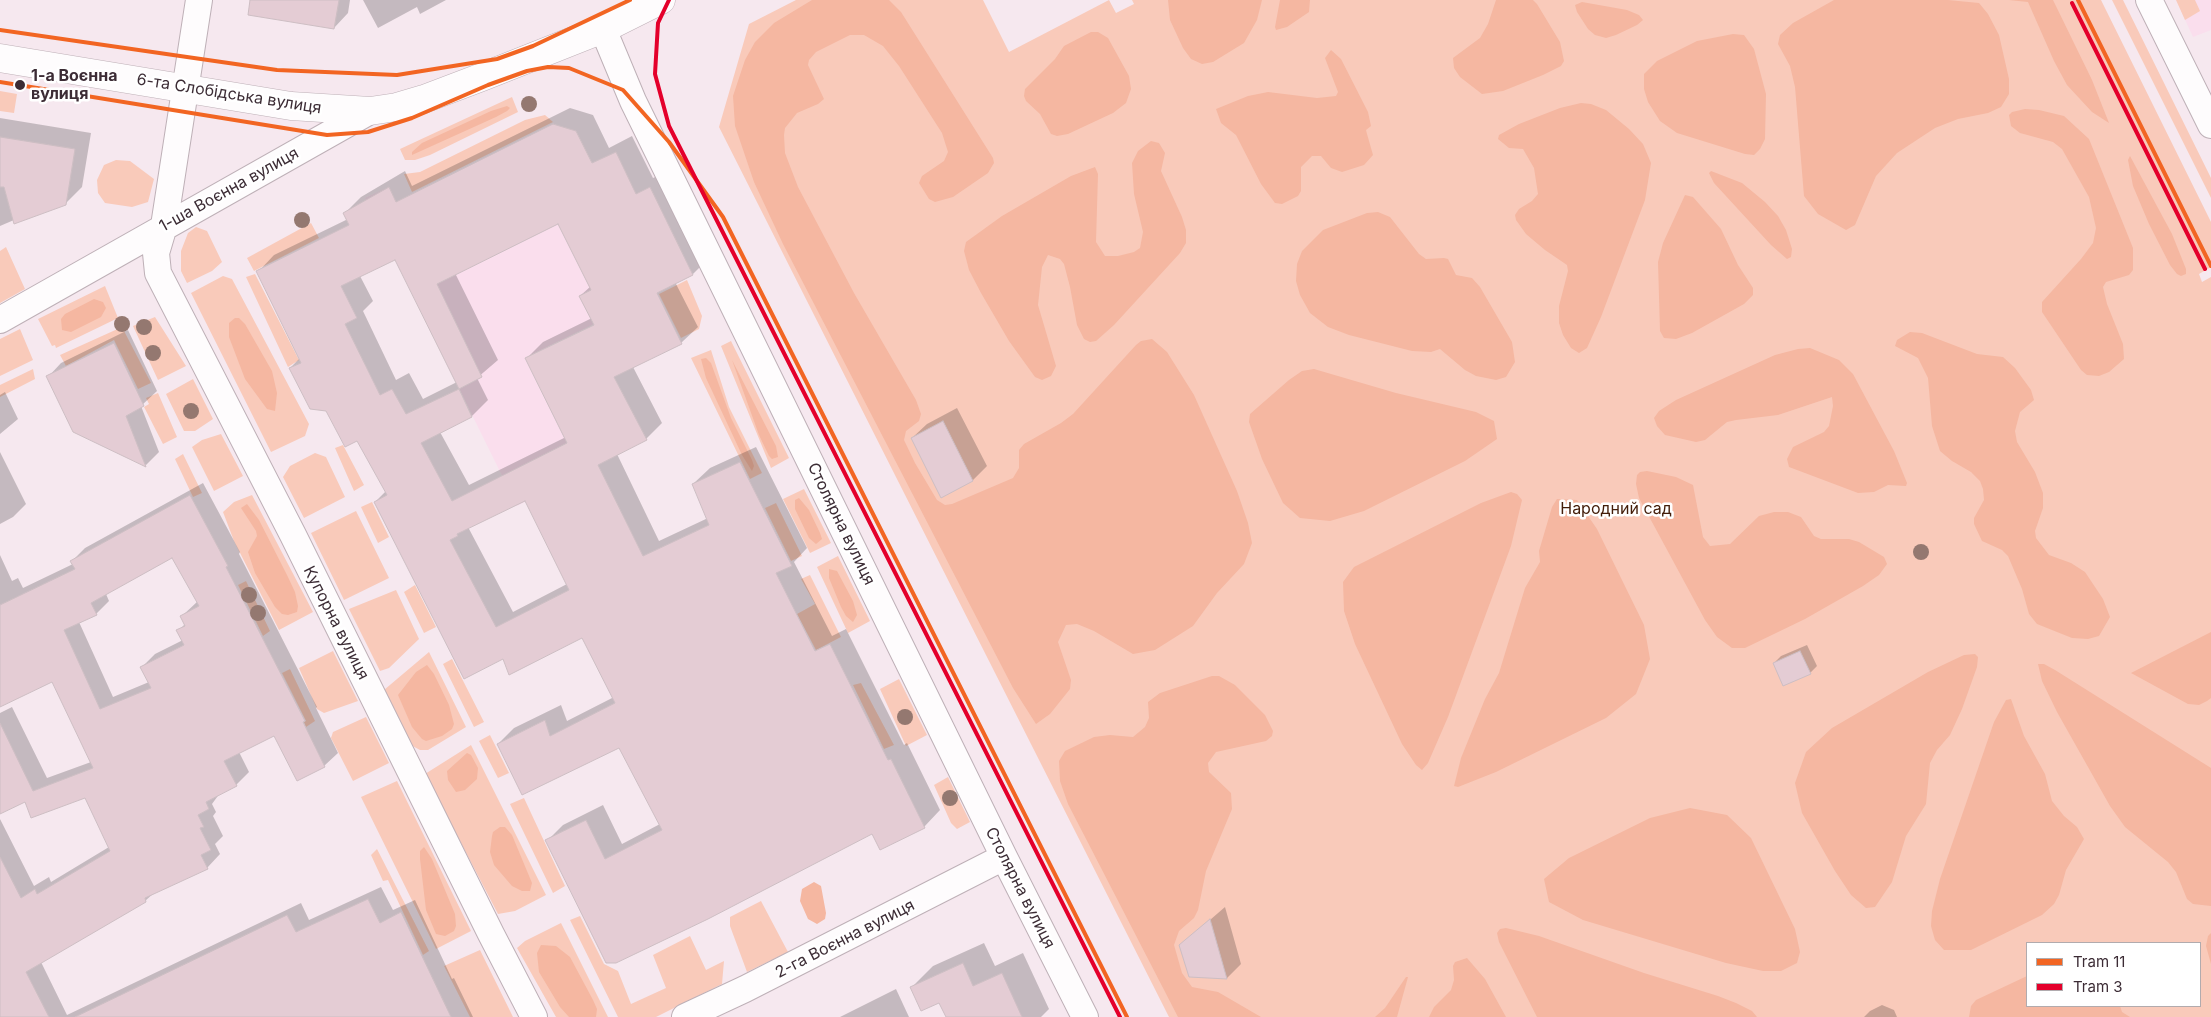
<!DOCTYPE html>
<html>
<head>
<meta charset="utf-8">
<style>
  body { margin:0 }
  #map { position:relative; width:2211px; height:1017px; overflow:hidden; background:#f6e8ef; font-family:Inter,sans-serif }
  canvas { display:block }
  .legend { position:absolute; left:2026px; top:942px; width:175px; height:65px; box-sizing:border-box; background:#fff; border:1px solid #b1abae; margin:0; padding:6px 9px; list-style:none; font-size:15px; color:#3c2c35 }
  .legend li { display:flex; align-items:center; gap:10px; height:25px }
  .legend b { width:25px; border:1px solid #b1abae }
</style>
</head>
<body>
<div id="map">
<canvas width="2211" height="1017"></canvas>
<ul class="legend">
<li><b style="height:6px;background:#f26522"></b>Tram 11</li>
<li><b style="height:6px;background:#e4002b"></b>Tram 3</li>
</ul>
</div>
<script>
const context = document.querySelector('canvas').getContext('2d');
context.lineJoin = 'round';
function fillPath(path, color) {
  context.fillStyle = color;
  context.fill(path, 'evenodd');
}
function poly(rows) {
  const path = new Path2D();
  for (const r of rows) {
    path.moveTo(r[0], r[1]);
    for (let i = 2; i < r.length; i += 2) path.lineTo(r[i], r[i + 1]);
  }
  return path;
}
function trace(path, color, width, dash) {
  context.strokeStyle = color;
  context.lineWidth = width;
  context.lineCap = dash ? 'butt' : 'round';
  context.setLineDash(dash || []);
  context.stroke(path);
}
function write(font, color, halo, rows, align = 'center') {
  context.font = font + ' Inter,sans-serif';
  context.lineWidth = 5;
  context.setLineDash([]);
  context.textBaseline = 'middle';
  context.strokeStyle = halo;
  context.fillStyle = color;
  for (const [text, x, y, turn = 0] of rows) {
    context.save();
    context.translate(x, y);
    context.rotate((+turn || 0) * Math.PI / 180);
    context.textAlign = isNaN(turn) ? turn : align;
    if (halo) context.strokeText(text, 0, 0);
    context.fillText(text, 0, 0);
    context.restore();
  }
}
const built = poly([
  [2176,0,2211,0,2211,30,2193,37],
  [553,124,576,131,592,163,616,152,636,194,650,187,693,275,525,358,568,444,553,488,517,506,365,198,389,187,396,202]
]);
const green = poly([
  [796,0,983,0,1009,52,1109,0,1116,13,1134,4,1132,0,2101,0,2211,222,2211,267,2199,274,2202,282,2211,277,2211,1017,1169,1017,719,127,749,24],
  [2027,943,2200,943,2200,1006,2027,1006],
  [2112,0,2123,0,2211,178,2211,198],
  [2176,0,2195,0,2200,11,2185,20],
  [0,91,17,94,14,113,0,111],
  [512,97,518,112,430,155,415,160,405,160,400,149],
  [545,115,553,122,412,192,404,174,420,172,525,120],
  [116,160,130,161,154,179,148,202,132,207,105,203,98,193,97,180,104,165],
  [311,223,319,238,254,271,247,258],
  [196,227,207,231,222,262,212,271,187,283,181,271,181,251,188,233],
  [6,247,25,289,0,303,0,251],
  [255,274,299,360,288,367,246,277],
  [223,276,232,279,309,424,305,436,271,452,191,293],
  [687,280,702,316,699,329,681,338,659,294],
  [105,286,118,318,56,348,55,345,52,346,38,319],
  [155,317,186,366,158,380,133,326],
  [122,327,151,383,138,389,114,340,66,366,60,355],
  [20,329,33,360,0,376,0,339],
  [731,341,789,458,771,468,721,346],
  [711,350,729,407,762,473,750,479,691,358],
  [33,369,35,379,0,397,0,385],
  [193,379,213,419,195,431,184,431,166,394],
  [158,393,177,437,163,444,144,407,149,404,146,398],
  [221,434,243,476,214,491,192,447,202,440],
  [343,445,364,485,354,491,335,448],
  [315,453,326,457,345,497,304,518,283,477,290,466],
  [183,454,202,493,193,497,175,459],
  [804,489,831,543,810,553,783,499],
  [252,495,313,612,279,630,234,541,223,512,234,502],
  [372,502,389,537,378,543,361,507],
  [776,503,802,556,791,561,765,508],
  [356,511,389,578,344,600,311,533],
  [838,556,870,621,848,633,817,567],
  [810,575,841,637,816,650,797,614,815,604,801,579],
  [246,581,270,631,263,636,238,585],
  [415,585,436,627,424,633,404,592],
  [396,590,419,639,389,668,380,671,349,609],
  [333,651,358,701,324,713,317,709,299,668],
  [429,652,466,727,428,750,420,750,407,743,384,690],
  [452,659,484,722,474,727,443,664],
  [290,669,315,721,306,727,304,722,306,721,282,673],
  [899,679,927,735,906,746,880,689],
  [861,683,894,745,884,749,853,685],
  [366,717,389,763,353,781,331,738,333,732],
  [490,735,509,773,498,778,479,741],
  [471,745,546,895,515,911,498,914,425,774],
  [948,777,970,822,957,829,951,823,934,785],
  [397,781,471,931,436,949,361,797],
  [524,798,565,886,553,893,510,804],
  [377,849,429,951,423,955,388,880,383,881,371,855],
  [761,901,788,952,747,972,730,926,730,917],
  [580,916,604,964,618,971,631,1004,666,988,653,955,690,936,706,970,724,961,722,984,656,1017,618,1017,570,920],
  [561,923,608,1017,556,1017,517,948,525,941],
  [480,950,513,1017,470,1017,444,966]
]);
const forest = poly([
  [812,0,889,0,901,12,993,158,994,163,988,173,953,197,935,202,929,199,919,183,922,176,944,161,948,152,942,133,899,66,883,46,864,35,850,35,816,52,809,60,808,65,824,99,818,104,797,113,785,128,784,135,785,153,798,187,854,293,916,400,921,414,919,421,906,431,904,440,915,463,937,500,945,505,952,504,1013,478,1019,468,1019,450,1024,444,1061,423,1073,414,1136,345,1141,341,1152,339,1167,352,1194,395,1237,491,1248,523,1252,543,1244,564,1217,593,1193,626,1155,650,1133,654,1094,631,1077,624,1066,625,1058,642,1071,680,1070,689,1050,714,1036,724,1013,688,783,244,754,182,735,126,733,96,745,60,755,42,774,23],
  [1168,0,1262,0,1257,20,1244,43,1213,62,1202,64,1191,59,1183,48,1170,20],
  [1280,0,1310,0,1309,12,1287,27,1276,30,1275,27],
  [1496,0,1533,0,1537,4,1560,42,1564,61,1561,66,1543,75,1503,91,1482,94,1460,77,1454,68,1453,58,1480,38,1488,24],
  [1834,0,1948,0,1979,3,1988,14,1999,35,2009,79,2009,94,2001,107,1988,113,1958,119,1935,128,1897,153,1876,176,1855,225,1846,230,1818,214,1804,196,1795,87,1790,66,1778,44,1780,35,1793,23],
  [2009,0,2053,0,2092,80,2109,123,2092,112,2067,85,2054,61,2028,2],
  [1582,2,1627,10,1639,15,1643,20,1637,25,1616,35,1606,38,1595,35,1588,29,1577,12,1575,5],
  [1091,32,1098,32,1108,38,1129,76,1131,89,1126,103,1113,113,1068,134,1057,136,1051,134,1040,114,1026,101,1024,96,1025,89,1055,59,1064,46],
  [1733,34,1744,35,1754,49,1766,94,1765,139,1760,149,1754,155,1745,154,1677,133,1660,121,1648,102,1644,89,1644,74,1657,61,1697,41],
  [1331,50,1341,59,1368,112,1371,126,1366,130,1367,134,1373,155,1364,165,1342,172,1331,168,1321,156,1312,156,1301,167,1301,191,1298,196,1282,204,1275,203,1261,184,1236,135,1221,123,1216,109,1248,96,1268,92,1317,98,1336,96,1338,92,1325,58],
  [1581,103,1591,104,1606,110,1629,129,1643,144,1651,163,1645,200,1601,317,1587,348,1579,353,1571,348,1563,335,1559,323,1559,306,1568,271,1567,265,1545,250,1526,234,1516,220,1515,215,1519,209,1532,201,1538,194,1534,168,1523,149,1509,148,1498,139,1499,135,1519,124,1560,108],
  [507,106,510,108,507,111,496,117,412,155,412,152,422,143,491,111],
  [2025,109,2039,110,2064,116,2089,139,2133,248,2133,270,2129,275,2106,282,2103,287,2107,304,2123,344,2124,359,2109,372,2099,376,2087,375,2081,370,2042,312,2042,302,2081,259,2093,243,2096,228,2089,197,2062,149,2053,142,2020,133,2011,126,2009,115,2012,112],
  [1151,141,1159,143,1165,153,1161,171,1182,217,1186,230,1186,243,1180,253,1114,325,1096,341,1090,342,1084,339,1077,325,1070,287,1064,264,1060,259,1048,255,1042,267,1038,305,1056,366,1051,376,1042,380,1035,377,1009,341,981,293,969,270,964,251,966,242,1002,216,1071,176,1095,167,1098,174,1096,242,1105,256,1118,256,1134,252,1140,248,1143,232,1134,194,1132,163,1138,151],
  [2130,156,2172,234,2186,269,2186,274,2181,276,2177,274,2170,265,2149,224,2133,186,2128,160],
  [1711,171,1742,183,1765,202,1778,216,1786,230,1792,249,1791,257,1787,259,1771,245,1714,183,1709,173],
  [1685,195,1693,197,1721,229,1738,265,1753,288,1753,295,1744,304,1692,333,1676,339,1664,338,1660,331,1658,262,1663,243],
  [1378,212,1390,217,1419,254,1426,259,1444,258,1448,259,1456,275,1472,278,1480,287,1512,342,1515,362,1506,377,1496,380,1476,376,1465,370,1440,349,1431,352,1412,351,1349,335,1328,327,1310,313,1300,295,1296,281,1297,264,1302,251,1323,230,1367,213],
  [94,299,103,302,106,308,101,317,71,332,62,330,61,319,65,314],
  [235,318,239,318,245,324,272,371,277,393,275,411,267,409,245,379,229,337,229,323],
  [1910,332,1922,333,1977,354,2003,357,2015,368,2031,390,2034,400,2020,412,2015,431,2017,442,2035,472,2043,493,2043,508,2035,531,2036,538,2049,555,2071,563,2085,572,2103,599,2110,617,2099,636,2088,639,2072,638,2037,624,2029,614,2022,589,2008,556,2002,550,1982,541,1974,524,1974,518,1984,500,1983,489,1980,481,1971,472,1952,461,1940,451,1932,426,1928,378,1918,358,1895,346,1897,340],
  [1810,348,1839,360,1853,374,1894,451,1907,483,1906,486,1888,485,1874,492,1858,493,1789,467,1787,459,1793,447,1824,432,1829,426,1833,406,1832,397,1778,415,1736,420,1727,422,1705,440,1696,442,1665,435,1657,426,1654,418,1659,411,1676,400,1775,355,1798,349],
  [706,358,711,363,731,418,752,460,754,466,752,471,742,455,706,378,701,359],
  [732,360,776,446,778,457,772,459,769,456,759,435],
  [1314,369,1396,393,1476,412,1494,421,1497,439,1465,461,1364,511,1330,521,1300,518,1283,503,1262,459,1249,422,1250,414,1289,380,1302,371],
  [1647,471,1676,477,1693,485,1703,537,1710,546,1730,544,1759,516,1774,512,1788,512,1801,517,1814,536,1821,539,1849,539,1859,542,1884,557,1887,564,1879,575,1863,586,1805,619,1745,648,1732,648,1717,637,1705,620,1639,498,1636,484,1637,475,1640,472],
  [1511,492,1517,494,1522,500,1511,546,1448,717,1428,763,1422,770,1416,765,1402,744,1355,644,1344,611,1343,582,1354,567,1481,503],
  [799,498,809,510,820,533,822,539,816,544,809,538,795,509,795,500],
  [1557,499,1577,500,1597,529,1644,625,1650,659,1636,694,1606,718,1496,772,1458,787,1454,786,1461,758,1485,699,1499,673,1525,588,1540,562,1539,551,1552,507],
  [247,504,259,520,287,575,295,592,298,606,297,612,288,615,282,614,275,607,255,573,248,552,257,536,256,531,241,508],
  [829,569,837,571,853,601,857,615,853,622,846,616,841,607,829,578],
  [2211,632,2211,698,2207,701,2199,705,2188,704,2131,673],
  [1975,654,1978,657,1977,667,1962,709,1950,735,1937,750,1930,763,1926,804,1906,836,1892,882,1875,907,1866,908,1851,895,1835,871,1802,813,1795,783,1806,752,1832,728,1928,672,1964,655],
  [2038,664,2044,664,2055,670,2211,768,2211,906,2193,904,2187,899,2176,872,2168,862,2125,827,2110,806,2057,712,2042,681],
  [427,665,434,674,449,705,454,724,452,729,442,736,426,741,422,739,412,727,398,695,416,672],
  [1212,676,1219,676,1235,685,1265,715,1273,731,1272,736,1266,741,1216,752,1208,763,1209,772,1231,793,1232,809,1206,871,1198,910,1194,918,1179,931,1174,945,1182,973,1192,987,1218,992,1261,1017,1178,1017,1068,804,1060,781,1059,761,1065,751,1094,737,1110,735,1133,737,1145,727,1149,718,1148,702,1160,693],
  [2011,699,2024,736,2045,774,2052,801,2064,816,2077,827,2084,839,2066,870,2059,895,2054,904,2042,915,1971,950,1944,950,1935,940,1931,926,1932,911,1940,879,1994,722,2006,700],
  [467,753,471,755,478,768,477,779,465,790,456,792,448,780,447,771],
  [1690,808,1727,815,1751,838,1795,929,1800,952,1797,963,1781,971,1763,971,1726,963,1583,920,1549,902,1544,879,1569,858,1650,818],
  [500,827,505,827,512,835,532,883,530,891,522,891,512,886,494,865,490,852,492,836,493,832],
  [424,847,432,859,455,914,456,926,454,931,445,936,436,934,426,910,420,859,420,851],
  [814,882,821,886,826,913,825,919,817,924,808,919,800,901,802,889],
  [1506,928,1539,936,1644,973,1718,996,1736,1003,1752,1011,1757,1017,1537,1017,1499,942,1497,933,1500,929],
  [2211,933,2211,964,2206,946,2208,936],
  [541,945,556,946,570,957,593,1000,597,1009,596,1017,569,1017,560,1007,539,972,537,953],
  [1467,958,1485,979,1506,1017,1429,1017,1434,1007,1451,990,1454,980,1453,966,1455,962],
  [2027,976,2027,1006,2120,1006,2122,1012,2130,1017,1969,1017,1971,1006,1976,1000],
  [1406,977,1408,977,1397,1017,1375,1017,1385,1008]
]);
const shadow = poly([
  [296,0,350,0,348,13,334,28],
  [363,0,446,0,420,14,417,7,378,28],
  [570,108,593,115,609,148,632,136,653,178,666,172,709,258,693,274,675,282,698,327,681,343,633,367,662,423,646,439,617,454,659,541,708,518,693,484,710,468,756,447,807,548,794,562,832,636,846,629,904,745,907,743,940,810,924,827,872,832,708,918,547,841,563,825,603,805,622,844,660,824,619,746,498,744,514,728,561,705,567,721,614,697,582,636,504,657,375,502,386,491,357,439,327,410,290,368,300,358,258,272,274,255,348,219,345,213,361,197,405,171,412,186],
  [558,223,591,286,580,296,592,318,543,342,527,358,566,437,469,485,440,432,472,416,488,400,477,378,498,360,455,273],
  [396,258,457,382,423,399,409,373,396,380,363,311,373,301,360,276],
  [526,500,567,584,513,612,468,527],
  [0,118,91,133,82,187,65,204,14,220,0,226],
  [128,330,157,391,141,406,159,452,146,465,74,431,48,377,61,363],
  [5,392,18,419,0,434,0,395],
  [957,408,987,466,973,480,942,496,912,438,927,424],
  [0,452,26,504,13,517,0,524],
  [203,483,240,552,239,554,317,707,316,708,338,753,324,766,275,735,239,752,249,772,236,785,220,793,212,804,216,812,213,816,223,836,215,844,220,854,207,868,154,893,145,901,41,962,67,1015,301,903,309,920,381,887,393,910,415,900,452,979,454,978,473,1017,0,1017,0,819,34,886,49,877,51,882,109,847,85,797,26,800,0,813,0,713,12,707,47,778,91,762,53,680,0,655,0,555,12,581,18,578,23,588,73,564,72,561,85,548],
  [173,557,198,601,182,616,185,624,178,631,183,640,155,654,142,667,149,682,113,697,79,622,96,614,109,601,106,594],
  [1807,645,1817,666,1810,673,1774,663,1781,656],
  [1225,907,1241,964,1227,978,1190,976,1181,945],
  [984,943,995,966,1023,953,1049,1009,1041,1017,947,1017,940,1001,912,987,933,966],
  [896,989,909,1017,840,1017],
  [1882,1005,1894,1010,1897,1017,1864,1017,1870,1011]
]);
const building = poly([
  [250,0,339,0,334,29,248,15,250,0],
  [553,124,576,131,592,163,616,152,636,194,650,187,693,275,657,293,682,344,614,377,647,440,598,465,643,556,709,525,692,484,740,462,792,566,776,573,815,651,830,644,888,760,891,759,925,828,880,850,872,834,708,919,616,963,606,963,545,840,586,820,605,859,662,830,619,748,522,795,497,744,545,720,550,736,615,703,582,638,509,675,503,659,464,679,374,502,387,495,357,441,345,447,326,411,310,409,289,368,301,363,256,271,349,225,343,213,389,187,396,202,553,124],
  [558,224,591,290,579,296,594,325,525,358,567,443,452,501,421,443,472,417,459,389,482,377,437,284,558,224],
  [395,260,459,389,406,414,392,389,380,395,345,324,357,318,341,286,395,260],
  [525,501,569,590,496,627,450,540,458,536,457,534,525,501],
  [0,137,75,149,66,205,14,224,4,187,0,187,0,137],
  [114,343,144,406,126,416,146,467,73,432,46,376,114,343],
  [943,421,973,481,941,498,911,438,943,421],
  [190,495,228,566,226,567,305,721,303,722,325,767,297,781,274,736,224,761,237,786,206,802,209,809,198,815,204,827,200,828,211,850,201,855,208,869,145,898,146,902,26,972,49,1017,0,1017,0,857,21,898,35,889,37,894,110,851,85,798,31,818,25,802,0,814,0,723,33,791,93,768,52,682,0,707,0,605,75,569,70,561,190,495],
  [172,558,199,606,180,616,185,626,176,630,184,645,140,667,151,688,100,709,64,630,97,615,91,603,172,558],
  [1800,651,1811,674,1783,686,1773,663,1800,651],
  [368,899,380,923,401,912,451,1017,75,1017,287,915,296,932,368,899],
  [1210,919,1227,979,1189,977,1179,945,1210,919],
  [963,963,973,986,1002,973,1022,1017,946,1017,939,1003,921,1011,910,987,963,963]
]);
const street = poly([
  [199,0,164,226,156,253,158,273,293,535,491,934,534,1017],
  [2149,0,2211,125],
  [603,29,633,101,1004,857,1085,1017],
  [0,320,370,111],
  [685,1017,745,989,1004,857]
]);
const secondary = poly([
  [0,58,291,106,370,111,397,107,424,99,482,77,603,29,661,0]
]);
const tram1 = poly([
  [2078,0,2211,266],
  [0,30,277,70,397,75,497,59,533,46,630,0],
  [0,82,327,135,368,132,412,118,488,85,527,71,548,67,569,68,623,90,669,142,723,217,1127,1017]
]);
const tram2 = poly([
  [669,0,658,23,655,74,669,126,1120,1017],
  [2072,3,2205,269]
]);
const trees = [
  [529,104],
  [302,220],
  [122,324],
  [144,327],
  [153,353],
  [191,411],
  [1921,552],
  [249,595],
  [258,613],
  [905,717],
  [950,798]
];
const markers = [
  [20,85,6,"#3c2c35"]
];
const stopNames = [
  ["1-а Воєнна",31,76],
  ["вулиця",31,94]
];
const streetNames = [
  ["6-та Слобідська вулиця",229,94,9],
  ["1-ша Воєнна вулиця",229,190,-29],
  ["Столярна вулиця",841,524,64],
  ["Купорна вулиця",336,623,63],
  ["Столярна вулиця",1020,888,63],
  ["2-га Воєнна вулиця",845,939,-27]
];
const parkNames = [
  ["Народний сад",1616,509]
];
fillPath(built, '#fadeed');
fillPath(green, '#f9caba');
fillPath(forest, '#f5b7a1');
fillPath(shadow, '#0003');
fillPath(building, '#e4ccd4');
trace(building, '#cdbec3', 1);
trace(street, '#beb0b7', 28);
trace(secondary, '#beb0b7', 29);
trace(street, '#fefcfd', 26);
trace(secondary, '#fefcfd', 28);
trace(tram1, '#f26522', 4);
trace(tram2, '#e4002b', 4);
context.fillStyle = '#947870';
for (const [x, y] of trees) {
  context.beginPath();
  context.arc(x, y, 8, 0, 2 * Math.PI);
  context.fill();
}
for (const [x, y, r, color] of markers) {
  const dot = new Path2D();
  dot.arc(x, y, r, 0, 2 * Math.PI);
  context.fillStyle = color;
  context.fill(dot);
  trace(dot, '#fff', 2);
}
write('bold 16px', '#3c2c35', '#fff', stopNames, 'left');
write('16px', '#3c2c35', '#fff', streetNames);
write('16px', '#431d09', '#fff', parkNames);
</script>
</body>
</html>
